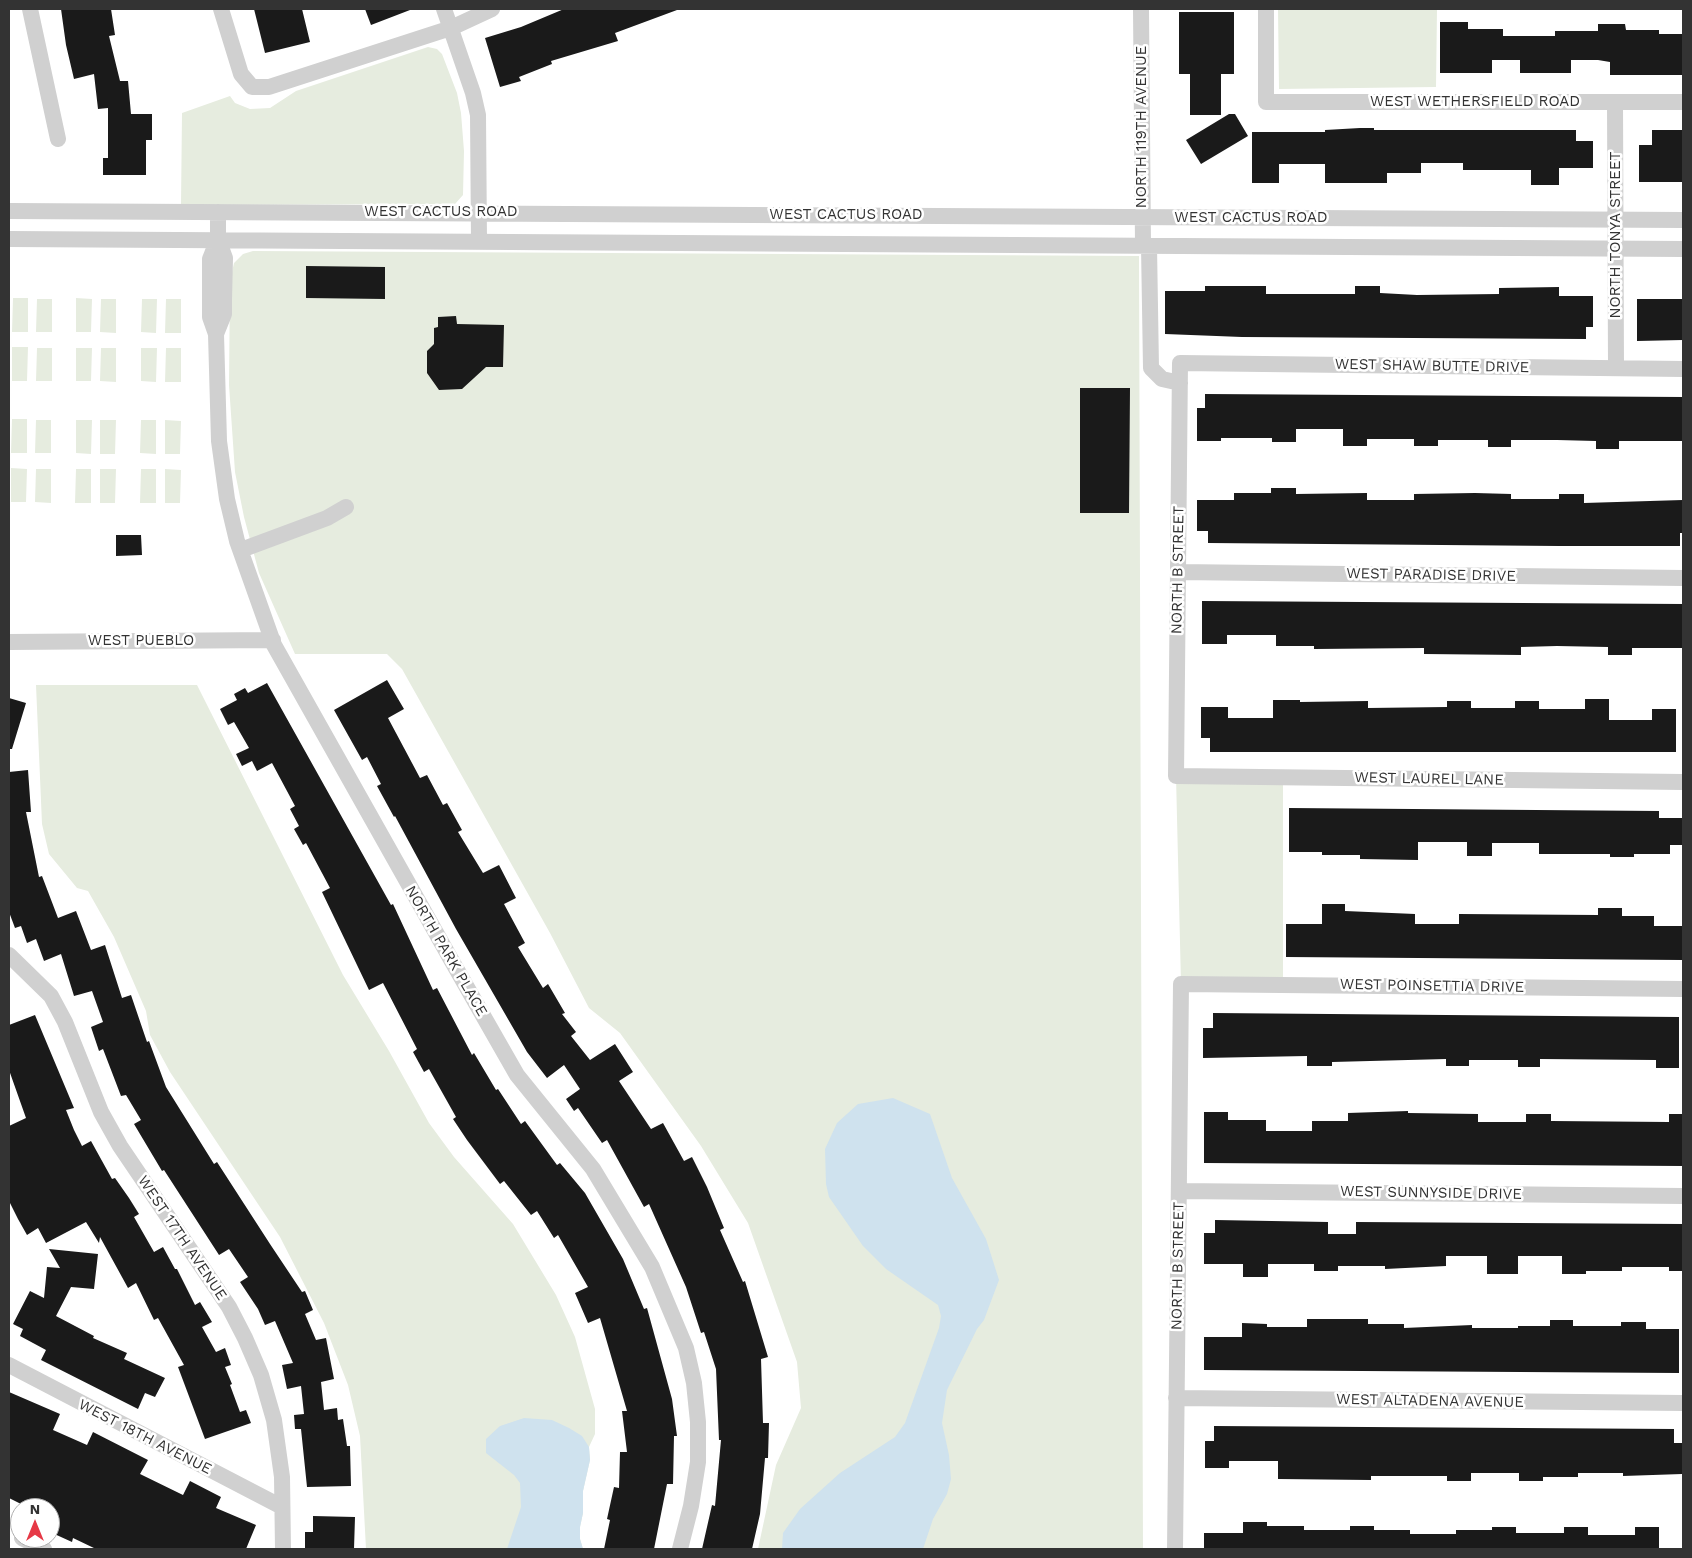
<!DOCTYPE html>
<html>
<head>
<meta charset="utf-8">
<style>
  body { margin:0 }
  #map { position:relative; width:1692px; height:1558px; overflow:hidden; background:#fff; font-family:"Work Sans",sans-serif }
  canvas { display:block }
  .frame { position:absolute; inset:0; border:10px solid #333; pointer-events:none }
  .north { position:absolute; left:10px; top:1498px; width:50px; height:50px; box-sizing:border-box; background:#fff; border:1px solid #adadad; border-radius:50%; rotate:0deg; font-size:14px; font-weight:700; line-height:20px; text-align:center; color:#333 }
  .north::after { content:''; display:block; margin:auto; width:18px; height:22px; background:#e63946; clip-path:polygon(50% 0,100% 100%,50% 72%,0 100%) }
</style>
</head>
<body>
<div id="map">
<canvas width="1692" height="1558"></canvas>
<div class="frame"></div>
<div class="north">N</div>
</div>
<script>
const context = document.querySelector('canvas').getContext('2d');
context.lineJoin = 'round';
function fillPath(path, color) {
  context.fillStyle = color;
  context.fill(path, 'evenodd');
}
function poly(rows) {
  const path = new Path2D();
  for (const r of rows) {
    path.moveTo(r[0], r[1]);
    for (let i = 2; i < r.length; i += 2) path.lineTo(r[i], r[i + 1]);
  }
  return path;
}
function trace(path, color, width, dash) {
  context.strokeStyle = color;
  context.lineWidth = width;
  context.lineCap = dash ? 'butt' : 'round';
  context.setLineDash(dash || []);
  context.stroke(path);
}
function write(font, color, halo, rows, align = 'center') {
  context.font = font + ' "Work Sans",sans-serif';
  context.lineWidth = 5;
  context.setLineDash([]);
  context.textBaseline = 'middle';
  context.strokeStyle = halo;
  context.fillStyle = color;
  for (const [text, x, y, turn = 0] of rows) {
    context.save();
    context.translate(x, y);
    context.rotate((+turn || 0) * Math.PI / 180);
    context.textAlign = isNaN(turn) ? turn : align;
    if (halo) context.strokeText(text, 0, 0);
    context.fillText(text, 0, 0);
    context.restore();
  }
}
const green = poly([
  [1278,9,1437,9,1436,87,1279,89],
  [428,47,437,49,442,54,457,93,461,113,464,151,463,195,455,204,181,205,182,113,230,96,235,103,250,109,270,108,296,91],
  [253,251,1139,256,1143,1549,758,1549,776,1465,801,1408,797,1362,748,1223,701,1146,620,1033,589,1008,550,933,402,669,387,654,295,654,259,573,244,517,235,472,229,385,230,281,234,263,243,254],
  [13,298,28,298,28,332,12,332],
  [76,298,92,299,91,332,76,332],
  [37,299,52,299,52,332,36,332],
  [101,299,116,299,116,333,100,332],
  [142,299,157,299,156,333,141,332],
  [166,299,181,299,181,333,165,333],
  [12,347,28,347,27,381,12,381],
  [37,348,52,348,52,381,36,381],
  [76,348,92,348,91,381,76,381],
  [101,348,116,348,116,382,100,381],
  [141,348,157,348,156,382,141,381],
  [166,348,181,348,181,382,165,382],
  [12,419,27,419,27,453,11,453],
  [36,420,51,420,51,453,35,453],
  [76,420,92,420,91,454,76,453],
  [100,420,116,420,115,454,100,454],
  [141,420,156,420,156,454,140,453],
  [165,420,181,421,180,454,165,454],
  [11,468,27,469,26,502,11,502],
  [36,469,51,469,51,503,35,502],
  [76,469,91,469,91,503,75,503],
  [100,469,116,469,115,503,100,503],
  [141,469,156,469,156,503,140,503],
  [165,469,181,470,180,503,165,503],
  [36,685,197,685,343,975,389,1051,429,1123,454,1157,513,1224,556,1295,575,1337,595,1409,595,1434,589,1447,590,1460,583,1491,583,1513,580,1527,580,1539,583,1549,366,1549,360,1436,348,1385,324,1323,280,1237,170,1072,150,1035,146,1011,114,937,88,891,77,888,49,854,42,824],
  [1176,776,1283,778,1283,985,1181,984]
]);
const water = poly([
  [893,1098,930,1114,952,1178,986,1239,999,1280,984,1320,977,1329,947,1390,942,1423,949,1455,951,1479,947,1494,933,1519,923,1549,782,1549,783,1533,800,1509,840,1473,895,1437,905,1423,939,1328,941,1316,938,1305,886,1269,863,1246,829,1197,826,1184,825,1149,837,1123,858,1104],
  [524,1418,552,1420,569,1428,582,1436,589,1447,590,1460,583,1491,583,1513,580,1527,580,1539,583,1549,507,1549,521,1507,520,1483,514,1475,486,1453,486,1439,500,1426]
]);
const building = poly([
  [61,9,111,9,115,35,109,36,120,81,128,81,131,114,152,114,152,140,146,140,146,175,103,175,103,158,108,158,108,108,98,109,94,74,74,79,66,45],
  [254,9,302,9,310,42,265,53],
  [365,9,409,9,410,10,371,25],
  [564,9,676,9,677,10,615,33,618,41,551,61,552,64,519,77,521,81,500,87,485,38,521,27],
  [1179,12,1234,12,1234,74,1221,74,1221,115,1190,115,1190,74,1179,74],
  [1440,22,1468,22,1468,29,1503,29,1503,36,1555,36,1555,31,1598,31,1598,24,1625,24,1626,30,1659,30,1659,34,1683,34,1683,75,1610,75,1610,62,1598,60,1571,60,1571,73,1520,73,1520,60,1492,60,1492,73,1440,73],
  [1229,114,1235,114,1248,136,1201,164,1186,140],
  [1360,128,1374,128,1374,130,1576,130,1576,141,1593,141,1593,168,1559,168,1559,185,1531,185,1531,170,1463,170,1463,163,1421,163,1421,173,1387,173,1387,183,1325,183,1325,164,1279,164,1279,183,1252,183,1252,132,1325,132,1325,130],
  [1652,130,1683,130,1683,182,1639,182,1639,145,1652,145],
  [306,266,385,267,385,299,306,298],
  [1205,286,1266,286,1266,294,1355,294,1355,286,1380,286,1380,293,1417,295,1499,294,1499,288,1559,287,1559,296,1593,296,1593,327,1586,327,1586,339,1242,337,1165,334,1165,291,1205,291],
  [1637,299,1683,299,1683,340,1637,341],
  [456,316,457,324,504,325,503,367,486,367,462,389,439,390,427,373,427,351,434,344,434,328,438,327,438,317],
  [1080,388,1130,388,1129,513,1080,513],
  [1205,394,1683,397,1683,441,1619,441,1619,449,1596,449,1596,441,1557,440,1511,440,1511,447,1488,447,1488,440,1438,440,1438,446,1414,446,1414,439,1367,439,1367,446,1343,446,1343,429,1296,429,1296,442,1272,442,1272,438,1221,438,1221,441,1197,441,1197,408,1205,408],
  [1271,488,1296,488,1296,494,1367,493,1367,500,1414,500,1414,494,1475,493,1511,494,1511,499,1559,499,1559,494,1584,494,1584,503,1683,500,1683,533,1680,533,1680,546,1559,546,1208,543,1208,531,1197,531,1197,500,1234,500,1234,493,1271,493],
  [116,535,141,535,142,555,116,556],
  [1202,601,1683,604,1683,648,1632,648,1632,655,1608,655,1608,647,1557,646,1521,647,1521,655,1424,654,1424,648,1314,649,1314,646,1276,646,1276,635,1227,635,1227,644,1202,644],
  [387,680,404,709,388,718,420,778,427,775,443,805,447,803,462,830,458,832,483,873,499,865,516,898,504,904,525,943,518,947,543,988,548,984,565,1013,562,1014,576,1032,571,1036,590,1060,615,1044,633,1072,619,1081,651,1129,663,1123,684,1161,692,1157,707,1187,724,1228,720,1230,743,1282,745,1281,768,1357,761,1359,763,1423,769,1423,768,1458,765,1458,760,1514,752,1549,702,1549,712,1505,715,1506,721,1440,719,1440,716,1369,704,1332,701,1333,686,1287,649,1204,644,1207,607,1140,602,1143,578,1108,574,1111,566,1099,580,1089,564,1065,547,1078,527,1052,456,929,395,816,394,817,377,786,381,784,367,757,362,760,334,710],
  [267,683,391,905,393,904,433,990,437,988,472,1055,474,1053,496,1090,498,1089,521,1124,525,1121,557,1165,560,1163,585,1193,623,1259,644,1309,647,1308,672,1399,677,1436,674,1436,673,1484,667,1484,654,1549,604,1549,610,1520,607,1519,614,1487,619,1488,620,1452,627,1452,622,1411,627,1411,600,1318,588,1323,575,1293,588,1287,558,1235,554,1238,537,1211,531,1215,504,1181,500,1184,467,1140,453,1119,456,1117,429,1069,424,1072,413,1052,417,1049,383,983,369,990,322,892,330,888,306,843,303,845,294,829,299,826,290,809,295,806,272,763,257,771,252,761,242,766,236,754,249,748,234,722,228,725,220,709,237,700,234,694,245,688,248,693],
  [9,698,26,703,12,749,9,749],
  [1585,699,1609,699,1609,720,1652,720,1652,709,1676,709,1676,752,1210,752,1210,738,1201,738,1201,707,1228,707,1228,718,1273,718,1273,700,1300,700,1300,702,1368,701,1368,708,1447,707,1447,701,1471,701,1471,708,1515,708,1515,701,1539,701,1539,709,1585,709],
  [28,770,31,812,26,812,39,877,42,876,58,918,76,911,91,950,105,945,122,998,131,995,147,1042,149,1041,166,1087,214,1164,217,1162,270,1244,302,1292,305,1291,313,1310,305,1314,316,1340,326,1338,334,1379,321,1382,324,1410,337,1408,338,1420,343,1419,347,1446,350,1446,351,1486,307,1487,301,1429,295,1429,294,1415,304,1414,301,1386,287,1389,282,1365,293,1363,275,1321,265,1325,258,1309,240,1282,248,1277,229,1249,219,1255,164,1170,162,1171,134,1124,141,1120,126,1095,121,1096,103,1049,99,1051,91,1027,103,1022,92,991,74,996,61,954,44,961,36,939,27,943,21,926,15,928,9,912,9,772],
  [1289,808,1659,811,1659,818,1683,818,1683,845,1670,845,1670,854,1634,854,1634,857,1610,857,1610,854,1539,854,1539,843,1492,843,1492,856,1467,856,1467,842,1418,842,1418,860,1360,859,1360,855,1322,855,1322,852,1289,852],
  [1322,904,1345,904,1345,911,1415,914,1415,924,1459,924,1459,914,1598,915,1598,908,1622,908,1622,916,1654,916,1654,926,1683,926,1683,960,1286,957,1286,924,1322,924],
  [1213,1013,1679,1017,1679,1068,1656,1068,1656,1060,1540,1059,1540,1067,1518,1067,1518,1060,1469,1060,1469,1066,1446,1066,1446,1059,1332,1062,1332,1066,1307,1066,1307,1056,1203,1058,1203,1028,1213,1028],
  [35,1015,74,1108,66,1110,74,1130,82,1146,91,1141,112,1179,115,1178,129,1198,139,1214,134,1217,154,1252,163,1247,175,1269,177,1269,195,1305,200,1302,212,1322,202,1327,216,1352,225,1348,231,1365,225,1367,232,1384,230,1385,240,1412,246,1410,251,1423,205,1439,178,1367,184,1365,158,1318,154,1320,136,1283,128,1288,100,1237,99,1243,86,1222,46,1243,38,1228,27,1235,18,1219,9,1201,9,1126,26,1118,9,1070,9,1025],
  [1408,1111,1408,1113,1478,1114,1478,1122,1526,1122,1526,1114,1551,1114,1551,1121,1669,1122,1669,1114,1683,1114,1683,1166,1204,1163,1204,1112,1228,1112,1228,1120,1266,1120,1266,1131,1312,1131,1312,1121,1348,1121,1348,1113],
  [1215,1220,1328,1222,1328,1234,1356,1234,1356,1222,1683,1224,1683,1271,1669,1271,1669,1267,1622,1267,1622,1271,1586,1271,1586,1274,1562,1274,1562,1256,1518,1256,1518,1274,1487,1274,1487,1256,1446,1256,1446,1266,1385,1269,1385,1266,1338,1266,1338,1271,1314,1271,1314,1264,1268,1264,1268,1277,1243,1277,1243,1264,1204,1264,1204,1233,1215,1233],
  [49,1249,98,1254,94,1289,71,1287,56,1316,94,1336,93,1338,127,1353,124,1359,165,1378,155,1397,145,1393,138,1409,41,1360,46,1350,20,1336,23,1329,13,1324,30,1291,44,1298,47,1267,60,1268],
  [1307,1319,1368,1319,1368,1324,1404,1324,1404,1328,1472,1325,1472,1328,1518,1328,1518,1326,1550,1326,1550,1320,1573,1320,1573,1326,1621,1326,1621,1322,1646,1322,1646,1329,1679,1329,1679,1373,1204,1370,1204,1337,1242,1337,1242,1323,1267,1324,1267,1327,1307,1327],
  [9,1392,60,1414,53,1430,87,1445,93,1432,148,1460,140,1474,183,1495,190,1481,221,1497,216,1508,256,1525,246,1549,96,1549,73,1538,72,1542,50,1532,50,1508,29,1508,9,1498],
  [1214,1426,1674,1429,1674,1443,1682,1443,1682,1474,1623,1476,1623,1473,1578,1473,1578,1477,1543,1477,1543,1481,1519,1481,1519,1473,1471,1473,1471,1481,1447,1481,1447,1476,1371,1476,1371,1480,1278,1479,1278,1461,1229,1461,1229,1468,1205,1468,1205,1441,1214,1441],
  [313,1516,355,1517,354,1549,305,1549,305,1532,313,1532],
  [1243,1522,1267,1522,1267,1526,1304,1526,1304,1530,1350,1530,1350,1526,1374,1526,1374,1530,1410,1530,1410,1534,1456,1534,1456,1530,1492,1530,1492,1527,1516,1527,1516,1533,1564,1533,1564,1527,1588,1527,1588,1535,1635,1535,1635,1527,1659,1527,1659,1549,1204,1549,1204,1533,1243,1533]
]);
const minor = poly([
  [30,9,58,139],
  [221,9,241,74,252,87,269,87,451,28,492,9],
  [444,9,473,93,478,115,479,241],
  [1141,9,1143,246],
  [1266,9,1266,102,1683,102],
  [1615,102,1616,368],
  [9,211,1683,220],
  [9,239,1683,249],
  [218,239,210,259,210,317,216,334,219,441,227,499,237,541,274,645,453,963,517,1075,593,1169,652,1267,686,1348,694,1383,698,1422,698,1462,691,1506,680,1549],
  [1149,246,1151,368,1162,379,1180,383],
  [216,334,224,314,224,300,225,258,218,239,218,212],
  [1683,369,1180,363,1176,776,1683,782],
  [241,550,327,518,346,507],
  [1178,572,1683,578],
  [9,642,273,640],
  [9,955,51,996,65,1022,101,1112,120,1146,229,1307,245,1338,261,1375,274,1420,282,1477,283,1549],
  [1179,1191,1683,1196],
  [9,1365,282,1507],
  [1176,1398,1683,1403],
  [22,1538,44,1549],
  [1175,1549,1181,984,1683,989]
]);
const streetNames = [
  ["WEST WETHERSFIELD ROAD",1475,102],
  ["NORTH 119TH AVENUE",1142,127,-90],
  ["WEST CACTUS ROAD",441,212],
  ["WEST CACTUS ROAD",846,215],
  ["WEST CACTUS ROAD",1251,218],
  ["NORTH TONYA STREET",1616,235,-90],
  ["WEST SHAW BUTTE DRIVE",1432,366,1],
  ["NORTH B STREET",1178,570,-89],
  ["WEST PARADISE DRIVE",1431,575,1],
  ["WEST PUEBLO",141,641],
  ["WEST LAUREL LANE",1429,779,1],
  ["NORTH PARK PLACE",446,951,60],
  ["WEST POINSETTIA DRIVE",1432,986,1],
  ["WEST SUNNYSIDE DRIVE",1431,1193,1],
  ["WEST 17TH AVENUE",182,1238,56],
  ["NORTH B STREET",1178,1266,-89],
  ["WEST ALTADENA AVENUE",1430,1401,1],
  ["WEST 18TH AVENUE",145,1437,27]
];
fillPath(green, '#e6ecdf');
fillPath(water, '#cfe2ee');
fillPath(building, '#1a1a1a');
trace(minor, '#d0d0d0', 16);
write('15px', '#333', '#fff', streetNames);
</script>
</body>
</html>
